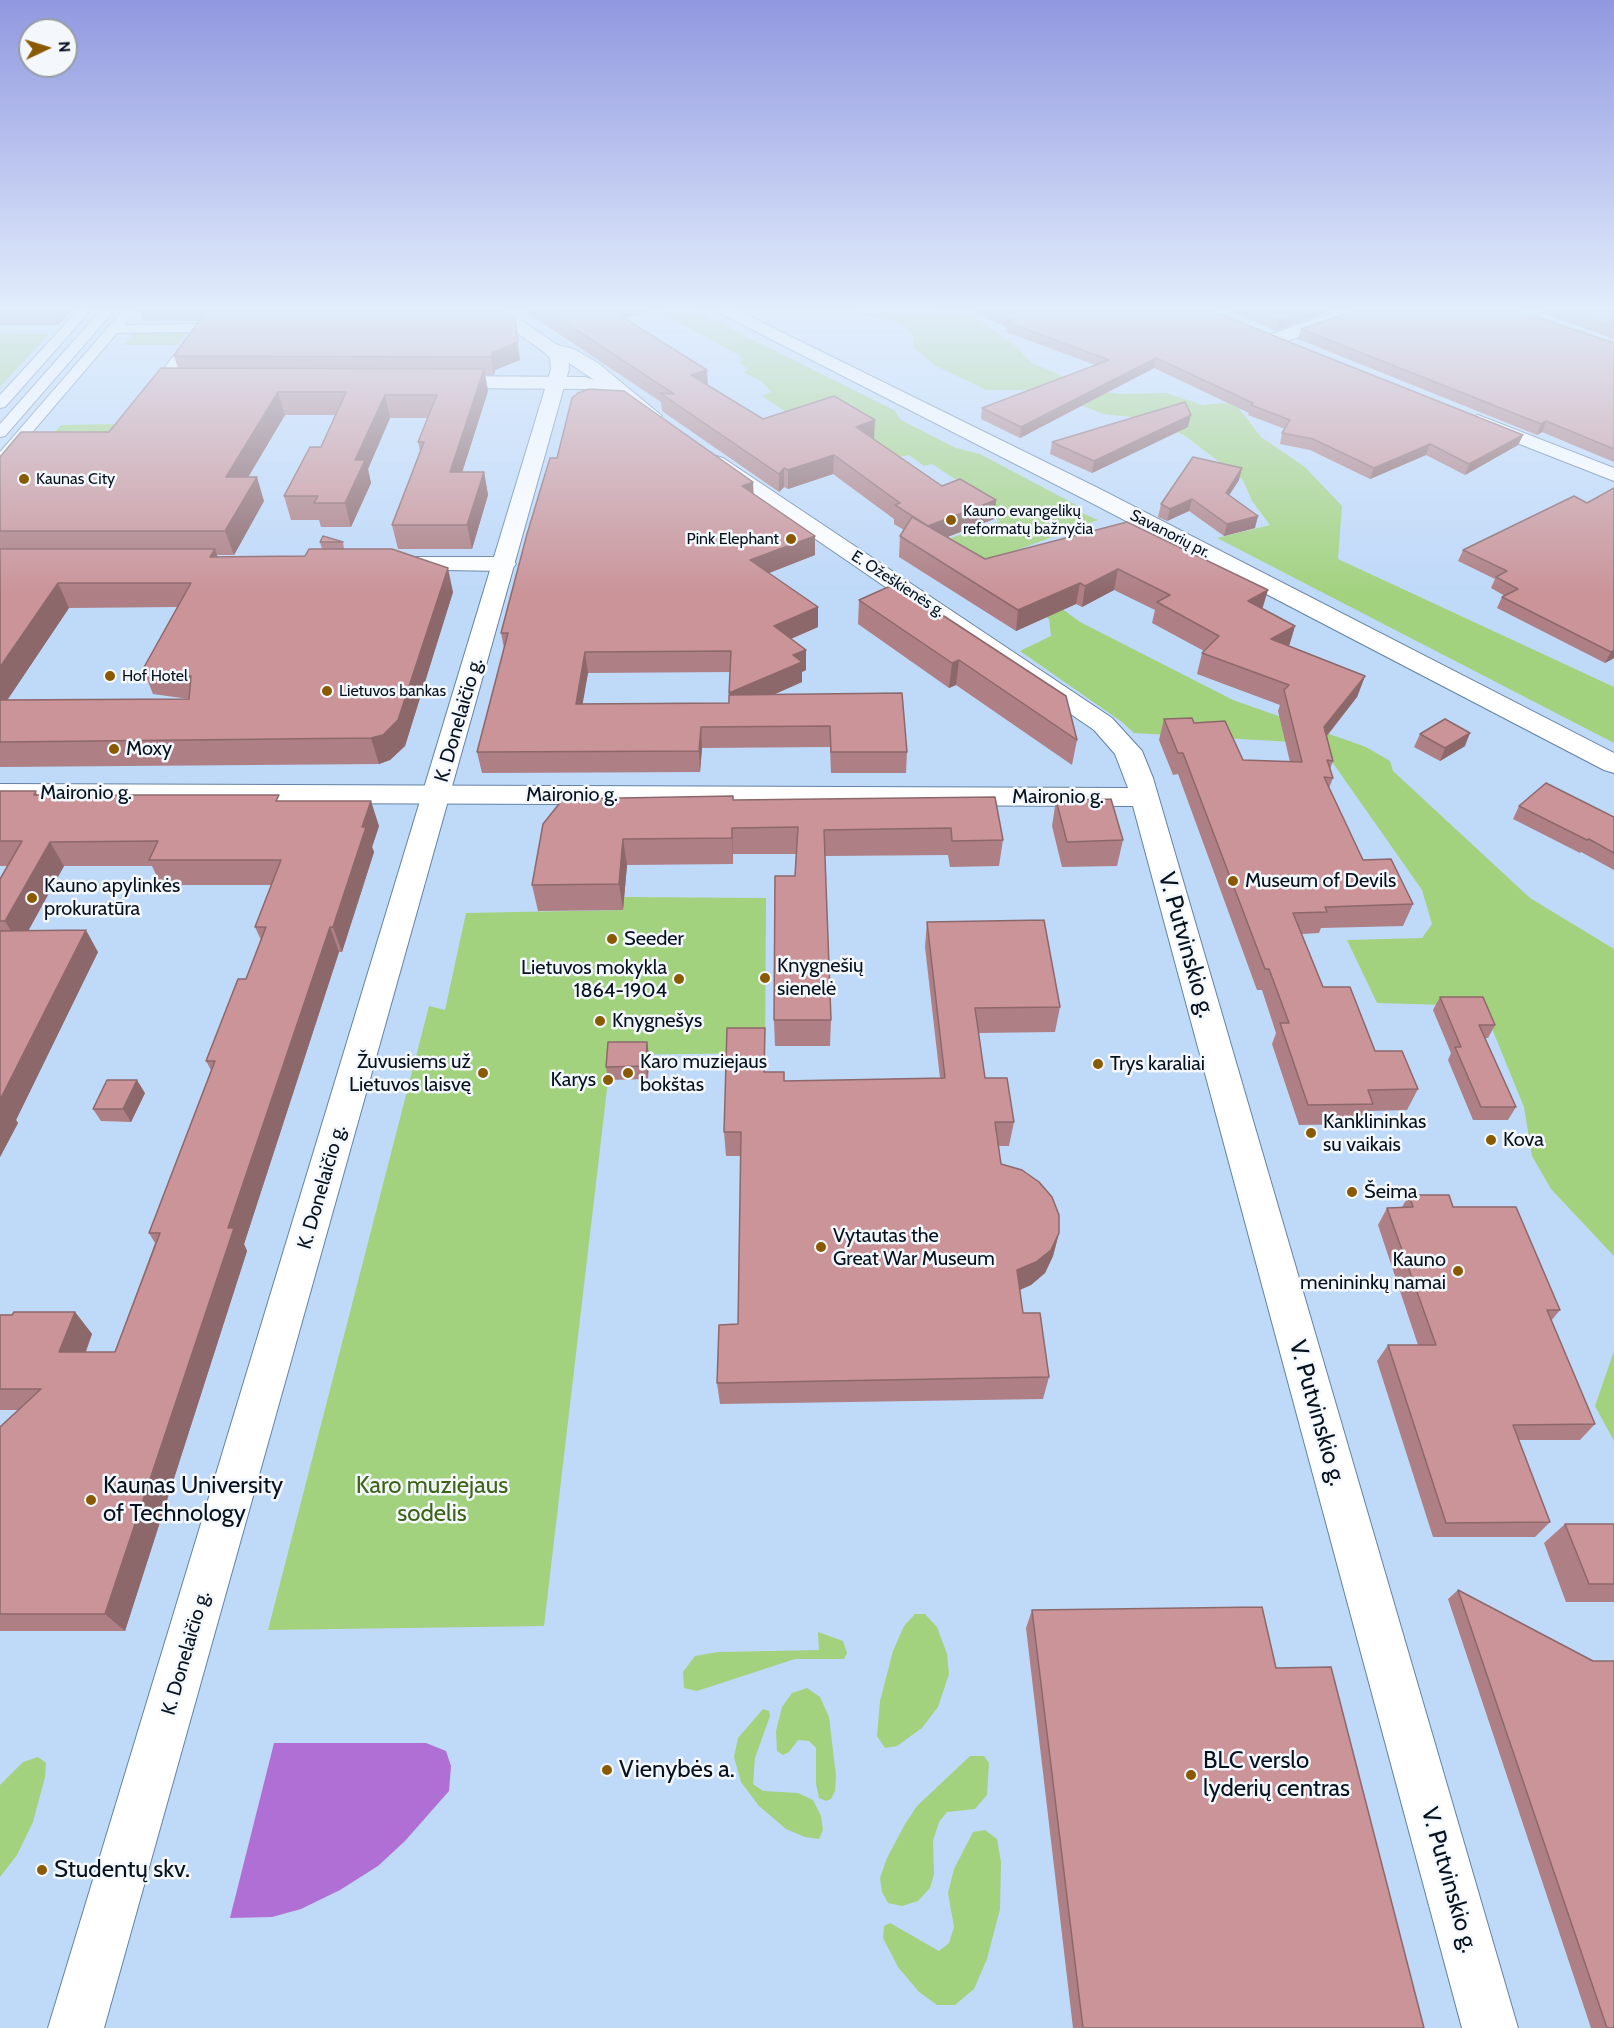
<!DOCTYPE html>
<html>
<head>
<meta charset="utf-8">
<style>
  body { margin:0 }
  #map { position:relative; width:1614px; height:2028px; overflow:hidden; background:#bfd9f9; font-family:Cabin,sans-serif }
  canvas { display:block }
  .north { position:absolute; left:18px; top:18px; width:60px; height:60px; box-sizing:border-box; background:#f4f8fc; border:2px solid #959ca4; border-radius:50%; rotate:86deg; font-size:16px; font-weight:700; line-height:24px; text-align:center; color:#071220 }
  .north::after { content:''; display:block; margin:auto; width:21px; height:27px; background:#8a5a01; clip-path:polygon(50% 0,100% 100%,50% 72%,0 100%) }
</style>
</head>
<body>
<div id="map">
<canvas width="1614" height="2028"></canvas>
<div class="north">N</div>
</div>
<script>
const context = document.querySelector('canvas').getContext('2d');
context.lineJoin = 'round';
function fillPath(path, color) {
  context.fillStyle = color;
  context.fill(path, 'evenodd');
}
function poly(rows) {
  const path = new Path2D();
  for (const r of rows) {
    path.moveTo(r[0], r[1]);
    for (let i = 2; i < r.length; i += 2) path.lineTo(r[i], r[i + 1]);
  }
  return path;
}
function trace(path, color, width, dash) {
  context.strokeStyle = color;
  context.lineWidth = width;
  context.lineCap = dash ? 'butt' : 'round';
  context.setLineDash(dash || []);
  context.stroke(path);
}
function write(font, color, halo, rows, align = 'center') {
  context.font = font + ' Cabin,sans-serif';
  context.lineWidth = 5;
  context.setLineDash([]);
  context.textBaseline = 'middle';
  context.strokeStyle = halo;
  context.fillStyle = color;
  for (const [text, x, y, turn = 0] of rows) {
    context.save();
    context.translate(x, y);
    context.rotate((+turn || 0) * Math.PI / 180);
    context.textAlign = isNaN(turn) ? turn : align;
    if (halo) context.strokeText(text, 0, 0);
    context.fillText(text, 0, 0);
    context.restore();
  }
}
const green = poly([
  [657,310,693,310,894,410,901,420,956,448,980,454,1084,509,1080,512,1098,520,1001,556,1001,564,1080,622,1233,700,1366,747,1390,761,1393,771,1530,898,1614,949,1614,1256,1551,1189,1532,1156,1524,1107,1484,1009,1478,1006,1377,1003,1347,940,1422,938,1432,924,1422,890,1328,756,1310,743,1134,733,1122,722,1020,651,1051,636,1049,619,942,541,1000,521,973,500,981,496,932,464,924,466,909,455,900,457,874,439,795,418,762,396,771,392,762,382,743,372,749,370,739,362,745,359],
  [856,310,934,310,974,318,1012,343,1032,363,1097,391,1122,394,1166,393,1203,405,1234,402,1261,437,1305,467,1342,506,1338,559,1614,687,1614,743,1217,538,1270,525,1252,501,1243,480,1184,435,1140,418,1103,414,1045,390,986,390,934,365,913,347,913,335,906,327,892,320,870,317,855,312],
  [136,331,188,331,178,345,124,345],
  [0,333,49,334,0,387],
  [117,424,104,443,45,443,61,425],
  [624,897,766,898,765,1053,611,1055,544,1626,268,1630,429,1006,445,1010,466,913,622,910],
  [1614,1351,1614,1441,1595,1406],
  [915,1614,925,1614,937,1627,947,1654,949,1674,938,1707,922,1728,897,1746,885,1748,877,1736,880,1701,893,1651,904,1626],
  [818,1632,843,1641,847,1653,844,1659,795,1659,697,1691,684,1688,683,1672,695,1656,718,1652,819,1650],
  [807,1688,820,1697,829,1717,836,1776,835,1791,831,1799,826,1801,819,1798,816,1784,816,1748,809,1741,798,1740,789,1752,783,1755,777,1751,776,1731,782,1707,792,1693],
  [763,1709,769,1711,770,1716,755,1758,753,1784,763,1791,798,1793,813,1800,821,1816,823,1830,819,1839,805,1837,786,1829,759,1806,741,1782,734,1757,738,1738],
  [970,1756,984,1756,989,1763,987,1795,975,1809,947,1812,939,1822,933,1841,934,1874,930,1888,918,1901,902,1906,888,1903,882,1892,880,1878,887,1858,905,1824,917,1806],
  [38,1757,46,1763,45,1777,33,1822,17,1855,0,1877,0,1785,23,1762],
  [985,1830,997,1839,1001,1862,1000,1909,987,1959,974,1989,955,2005,937,2005,919,1992,898,1967,883,1938,884,1926,890,1923,939,1951,949,1943,954,1927,948,1893,954,1869,973,1832]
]);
const water = poly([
  [274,1743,426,1743,446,1751,451,1766,449,1791,405,1841,378,1866,340,1890,301,1909,272,1917,230,1918]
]);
const pedestrian = poly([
  [78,310,91,310,5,407,0,408,0,395,78,310],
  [101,310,111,310,112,313,5,436,0,437,0,424,101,310],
  [123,310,136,310,124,325,201,324,207,328,158,396,153,397,146,393,191,332,117,333,5,464,0,466,0,452,123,310]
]);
const minor = poly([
  [1341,310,1368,310,1365,314,1281,343,1269,343,1266,339,1269,335,1341,310],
  [550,343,574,349,598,363,662,416,659,420,645,420,614,398,584,389,442,388,432,382,442,376,585,377,594,380,560,357,544,352,541,348,550,343],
  [1478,415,1614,468,1614,481,1471,425,1468,421,1471,417,1478,415],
  [716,456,723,458,1112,718,1142,751,1153,778,1518,2028,1462,2028,1133,806,0,802,0,784,1128,788,1115,754,1094,730,709,466,706,462,709,458,716,456],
  [392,557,504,557,512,559,516,564,512,569,504,571,384,569,380,564,384,559,392,557]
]);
const tertiary = poly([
  [485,310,506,310,556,344,568,357,569,369,104,2028,48,2028,551,369,550,358,544,352,485,310]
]);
const secondary = poly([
  [714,310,737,310,1098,488,1614,753,1614,773,1604,770,1082,498,714,310]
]);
const wall = poly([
  [0,310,72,310,58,325,0,325],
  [139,310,503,310,520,360,495,370,494,375,485,375,488,391,462,472,484,472,488,495,472,549,398,549,392,525,420,451,418,442,428,418,390,418,368,469,371,483,351,527,321,527,319,520,291,520,284,496,321,447,336,415,285,415,248,477,264,501,234,555,217,555,217,557,305,556,322,549,320,542,343,542,344,549,453,592,405,746,390,760,379,764,0,767,0,457,109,432,178,368,174,356,200,321,143,321],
  [177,607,143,669,153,694,189,699,7,700,69,608],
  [523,310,651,310,624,318,708,385,763,419,874,439,873,439,942,486,996,500,994,519,947,537,985,559,1127,522,1263,609,1295,626,1289,646,1365,676,1357,697,1327,736,1333,761,1330,769,1333,778,1329,788,1363,860,1413,904,1403,926,1321,928,1319,933,1302,934,1323,987,1375,1051,1418,1089,1407,1110,1369,1111,1362,1124,1299,1125,1272,1044,1276,1033,1262,990,1257,990,1178,774,1173,775,1159,740,1164,719,1194,723,1243,760,1290,762,1278,711,1280,705,1197,674,1202,653,1204,651,1152,623,1155,610,1114,590,1082,607,1076,604,1016,631,899,557,900,536,904,530,894,524,894,519,833,474,788,489,784,487,779,492,662,411,661,402],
  [968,310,1209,310,1523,435,1518,445,1465,475,1426,455,1370,479,1310,450,1280,444,1282,433,1285,429,1248,415,1249,413,1154,368,1020,438,981,419,982,408,1095,365,1006,332,1007,327],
  [1227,310,1333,310,1276,331],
  [1534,310,1614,310,1614,339],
  [1301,329,1614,343,1614,462,1542,432,1537,435,1298,339],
  [1188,427,1092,473,1050,454,1052,442],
  [1239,480,1229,495,1255,528,1224,536,1189,511,1167,521,1158,517,1161,504],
  [753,494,815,536,815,555,769,573,818,627,791,639,806,670,802,672,802,682,775,694,907,752,906,773,831,773,830,747,702,748,700,772,482,773,477,752,504,648,501,633],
  [730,672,729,703,582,704,588,673],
  [1587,503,1614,658,1605,663,1497,608,1502,597,1505,596,1491,588,1495,579,1458,561,1463,550],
  [895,584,1077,740,1072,765,956,685,949,688,858,624,859,600],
  [1420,734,1465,746,1440,761,1414,747],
  [0,791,36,791,37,795,281,801,379,826,372,847,374,852,342,952,339,952,244,1244,247,1251,125,1631,0,1631,0,1427,18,1410,0,1410,0,1315,75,1312,92,1334,86,1352,115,1352,155,1243,149,1233,211,1070,206,1061,246,979,261,940,255,927,272,885,161,885,152,866,64,866,28,930,98,952,16,1120,18,1123,0,1157,0,879,8,866,0,866],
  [995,797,1003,840,999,866,950,867,948,855,825,856,831,1020,830,1046,775,1046,774,1020,795,876,796,854,733,854,733,864,627,865,623,910,538,911,532,885,543,824,733,800],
  [1056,800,1123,840,1117,866,1062,867,1052,826],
  [1519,806,1614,817,1614,870,1581,852,1580,853,1513,819],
  [927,922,1060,1007,1055,1032,978,1033,985,1078,1014,1122,1009,1146,998,1146,1001,1164,1059,1233,1053,1256,1045,1273,1031,1285,1020,1290,1023,1313,1049,1377,1043,1399,720,1404,717,1383,738,1324,741,1156,726,1156,724,1132,765,1053,765,1072,784,1081,940,1078,925,947],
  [1440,997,1495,1025,1488,1038,1485,1038,1516,1107,1508,1120,1473,1120,1448,1060,1451,1053,1433,1010],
  [649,1054,648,1079,608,1080,606,1067],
  [145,1093,131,1122,101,1121,93,1109],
  [1409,1195,1453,1207,1560,1310,1551,1321,1595,1424,1580,1440,1519,1440,1550,1522,1535,1537,1433,1537,1377,1361,1388,1345,1418,1345,1378,1225,1387,1208,1402,1207],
  [1565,1524,1614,1524,1614,1602,1566,1602,1544,1543],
  [1458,1590,1614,2028,1591,2028,1448,1599],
  [1032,1610,1276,1668,1424,2028,1073,2028,1026,1628]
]);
const shadedWall = poly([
  [52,310,72,310,58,325],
  [604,310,651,311,606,323],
  [1308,310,1333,310,1276,331,1279,321],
  [515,319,520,360,495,370,494,375,491,357,492,353],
  [1156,358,1154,368,1020,438,1021,427],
  [484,369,488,391,455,495,450,472],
  [707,370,708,388,691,375],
  [278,392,285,415,234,501,226,477],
  [385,395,390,418,368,469,371,483,351,527,345,503,355,460],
  [1191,415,1188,427,1092,473,1094,461],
  [875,420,874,439,855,445,856,427],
  [1546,421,1542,432,1537,435,1541,424],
  [1523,435,1518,445,1465,475,1469,464],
  [1430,444,1426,455,1370,479,1374,468],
  [834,455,833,474,788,489,788,470],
  [784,468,784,487,779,492,779,474],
  [1242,468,1239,480,1223,505,1226,493],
  [484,472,488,495,472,549,467,525],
  [257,477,264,501,234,555,225,531],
  [753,482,754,501,742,486],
  [1192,499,1189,511,1167,521,1170,509],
  [996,500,994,519,927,545,928,526],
  [1258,516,1255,528,1224,536,1227,524],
  [815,536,815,555,751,580,750,560],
  [215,549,223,573,210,557],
  [448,568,453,592,405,746,390,760,379,764,371,738],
  [1118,569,1114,590,1082,607,1085,586],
  [58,583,69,608,0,711,0,667],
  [1080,583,1076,604,1016,631,1018,610],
  [1268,590,1262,610,1248,601],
  [818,607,818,627,774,646,774,626],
  [1295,626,1289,646,1271,639],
  [806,650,806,670,802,672,802,682,730,714,729,693,793,655],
  [1614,650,1614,658,1605,663,1611,652],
  [585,652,588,673,579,725,576,704],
  [959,660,956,685,949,688,952,663],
  [1365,676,1357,697,1317,748,1324,727],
  [701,727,702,748,700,772,699,751],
  [1470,733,1465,746,1440,761,1445,748],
  [371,801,379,826,372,847,374,852,342,952,333,927,362,827],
  [732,828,733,854,733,864,732,838],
  [623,839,627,865,623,910,619,884],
  [50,842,64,866,20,946,5,921],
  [330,927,339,952,244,1244,247,1251,125,1631,105,1614,228,1228],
  [86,930,98,952,16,1120,18,1123,0,1157,0,1100],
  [647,1042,649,1054,648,1079,646,1066],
  [137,1080,145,1093,131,1122,123,1109],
  [1059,1233,1053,1256,1045,1273,1031,1285,1012,1293,1017,1270],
  [75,1312,92,1334,77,1373,59,1352]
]);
const building = poly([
  [207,310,503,310,515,319,518,342,492,353,491,357,174,356,207,310],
  [546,310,611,310,707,370,691,375,763,419,834,396,875,420,856,427,942,486,960,479,996,500,928,526,895,505,900,503,834,455,788,470,784,468,779,474,660,393,674,394,546,310],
  [992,310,1209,310,1523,435,1469,464,1430,444,1374,468,1313,439,1282,433,1290,420,1251,405,1253,403,1156,358,1021,427,982,408,1109,360,1007,322,1014,320,992,310],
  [1253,310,1308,310,1279,321,1253,310],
  [1357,310,1516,310,1614,343,1614,449,1546,421,1541,424,1301,329,1357,310],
  [1565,310,1614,310,1614,327,1565,310],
  [161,368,484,369,450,472,484,472,467,525,392,525,424,442,418,442,437,395,385,395,355,460,365,460,345,503,314,503,318,496,284,496,310,447,321,447,346,392,278,392,226,477,257,477,225,531,0,531,0,457,21,432,109,432,161,368],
  [589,389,624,391,753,482,742,486,815,536,750,560,818,607,774,626,806,650,793,655,802,662,729,693,731,651,585,652,576,704,729,703,729,695,902,693,907,752,831,752,830,726,701,727,699,751,477,752,508,633,501,633,527,534,550,458,557,458,572,398,578,393,589,389],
  [1185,402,1191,415,1094,461,1052,442,1185,402],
  [1193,457,1242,468,1226,493,1258,516,1227,524,1192,499,1170,509,1161,504,1193,457],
  [1614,488,1614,650,1611,652,1502,597,1518,589,1496,577,1507,571,1463,550,1574,496,1587,503,1614,488],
  [912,517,985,559,1127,522,1268,590,1248,601,1295,626,1271,639,1365,676,1324,727,1333,761,1327,760,1333,778,1324,777,1363,860,1391,859,1413,904,1325,907,1327,912,1293,913,1323,987,1350,987,1375,1051,1402,1051,1418,1089,1368,1090,1373,1104,1308,1105,1280,1023,1289,1023,1269,969,1265,969,1183,753,1178,753,1164,719,1192,718,1194,723,1225,721,1243,760,1302,762,1284,690,1289,685,1202,653,1219,636,1157,602,1170,595,1118,569,1085,586,1080,583,1018,610,900,536,912,517],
  [323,536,343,542,320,542,323,536],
  [0,549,215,549,210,557,305,556,309,549,392,549,448,568,398,720,383,735,371,738,0,742,0,700,189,699,191,676,143,669,191,583,58,583,0,667,0,549],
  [895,584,1066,696,1077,740,959,660,952,663,859,600,895,584],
  [1445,719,1470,733,1445,748,1420,734,1445,719],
  [1546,783,1614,817,1614,853,1589,839,1587,840,1519,806,1546,783],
  [0,791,36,791,34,795,279,795,276,801,371,801,362,827,366,827,333,927,330,927,228,1228,234,1228,105,1614,0,1614,0,1427,41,1389,0,1389,0,1315,12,1315,14,1312,75,1312,59,1352,115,1352,160,1233,149,1233,215,1061,206,1061,238,979,246,979,266,927,255,927,281,860,149,860,158,841,50,842,5,921,0,921,0,879,22,841,0,841,0,791],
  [733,796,733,800,995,797,1003,840,952,841,951,828,824,830,831,1020,774,1020,775,876,795,876,798,827,732,828,732,838,623,839,619,884,532,885,543,824,563,799,733,796],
  [1111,799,1123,840,1067,842,1056,800,1111,799],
  [1044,920,1060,1007,975,1008,985,1078,1007,1078,1014,1122,995,1122,1001,1164,1022,1170,1039,1182,1052,1197,1059,1215,1059,1233,1051,1250,1036,1262,1017,1270,1023,1313,1040,1313,1049,1377,717,1383,719,1325,738,1324,741,1132,724,1132,727,1028,765,1028,764,1072,784,1072,784,1081,945,1078,927,922,1044,920],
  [86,930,0,1100,0,931,86,930],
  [1440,997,1483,997,1495,1025,1479,1025,1516,1107,1481,1107,1455,1047,1461,1047,1440,997],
  [608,1042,647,1042,646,1066,606,1067,608,1042],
  [107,1080,137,1080,123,1109,93,1109,107,1080],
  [1409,1195,1449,1195,1453,1207,1516,1207,1560,1310,1547,1310,1595,1424,1513,1425,1550,1522,1446,1523,1388,1345,1436,1345,1387,1208,1413,1207,1409,1195],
  [1565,1524,1614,1524,1614,1584,1589,1584,1565,1524],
  [1458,1590,1593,1661,1614,1661,1614,2028,1607,2028,1458,1590],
  [1262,1607,1276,1668,1331,1667,1424,2028,1083,2028,1032,1610,1262,1607]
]);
const markers = [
  [24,479,6,"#8a5a01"],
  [951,520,6,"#8a5a01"],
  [791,539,6,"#8a5a01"],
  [110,676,6,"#8a5a01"],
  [327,691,6,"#8a5a01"],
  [114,749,6,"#8a5a01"],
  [1233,881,6,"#8a5a01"],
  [32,898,6,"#8a5a01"],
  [612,939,6,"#8a5a01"],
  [765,978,6,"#8a5a01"],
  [679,979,6,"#8a5a01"],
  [600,1021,6,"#8a5a01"],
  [1098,1064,6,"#8a5a01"],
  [483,1073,6,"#8a5a01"],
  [628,1073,6,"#8a5a01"],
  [608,1080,6,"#8a5a01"],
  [1311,1133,6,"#8a5a01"],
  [1491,1140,6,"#8a5a01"],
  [1352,1192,6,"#8a5a01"],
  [821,1247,6,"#8a5a01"],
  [1458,1271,6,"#8a5a01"],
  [91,1500,6,"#8a5a01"],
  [607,1770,6,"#8a5a01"],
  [1191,1775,6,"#8a5a01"],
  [42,1870,6,"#8a5a01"]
];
const farPoinames = [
  ["Kaunas City",36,479],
  ["Kauno evangelikų",963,511],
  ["reformatų bažnyčia",963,529],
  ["Pink Elephant",779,539,"right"],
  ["Hof Hotel",122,676],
  ["Lietuvos bankas",339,691]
];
const farStreetnames = [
  ["Savanorių pr.",1170,534,27],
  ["E. Ožeškienės g.",898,584,33]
];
const streetNames = [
  ["K. Donelaičio g.",459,720,-74],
  ["Maironio g.",86,793],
  ["Maironio g.",572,795],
  ["Maironio g.",1058,797],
  ["K. Donelaičio g.",322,1187,-74],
  ["K. Donelaičio g.",186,1653,-74]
];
const poiNames = [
  ["Moxy",126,749],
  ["Museum of Devils",1245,881],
  ["Kauno apylinkės",44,886],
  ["prokuratūra",44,909],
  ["Seeder",624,939],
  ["Knygnešių",777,966],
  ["sienelė",777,989],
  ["Lietuvos mokykla",667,968,"right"],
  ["1864-1904",667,991,"right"],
  ["Knygnešys",612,1021],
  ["Žuvusiems už",471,1062,"right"],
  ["Lietuvos laisvę",471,1085,"right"],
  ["Karo muziejaus",640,1062],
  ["bokštas",640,1085],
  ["Trys karaliai",1110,1064],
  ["Karys",596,1080,"right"],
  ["Kanklininkas",1323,1122],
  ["su vaikais",1323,1145],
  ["Kova",1503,1140],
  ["Šeima",1364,1192],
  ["Vytautas the",833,1236],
  ["Great War Museum",833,1259],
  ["Kauno",1446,1260,"right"],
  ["menininkų namai",1446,1283,"right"]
];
const nearStreetnames = [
  ["V. Putvinskio g.",1186,945,74],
  ["V. Putvinskio g.",1317,1413,74],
  ["V. Putvinskio g.",1449,1880,74]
];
const nearPoinames = [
  ["Kaunas University",103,1486],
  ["of Technology",103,1514],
  ["BLC verslo",1203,1761],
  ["lyderių centras",1203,1789],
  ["Vienybės a.",619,1770],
  ["Studentų skv.",54,1870]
];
const nearParknames = [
  ["Karo muziejaus",432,1486],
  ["sodelis",432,1514]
];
fillPath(green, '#a2d27e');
fillPath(water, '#b06fd4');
trace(pedestrian, '#6382a5', 2);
trace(minor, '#6382a5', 2);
trace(tertiary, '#6382a5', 2);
trace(secondary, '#6382a5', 2);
fillPath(pedestrian, '#fff');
fillPath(minor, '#fff');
fillPath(tertiary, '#fff');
fillPath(secondary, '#fff');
fillPath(wall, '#ae7f84');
fillPath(shadedWall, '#8d686b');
fillPath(building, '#ca9499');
trace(building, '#8d686b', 1.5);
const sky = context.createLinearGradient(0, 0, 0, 594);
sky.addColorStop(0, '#9198e0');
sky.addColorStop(0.52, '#e2eefc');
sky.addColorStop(1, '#e2eefc00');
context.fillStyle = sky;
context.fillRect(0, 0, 1614, 594);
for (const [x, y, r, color] of markers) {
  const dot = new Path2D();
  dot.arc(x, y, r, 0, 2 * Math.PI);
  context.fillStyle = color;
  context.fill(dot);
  trace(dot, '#f4f8fc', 2);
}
write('16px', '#071220', '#f4f8fc', farPoinames, 'left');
write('16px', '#071220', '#f4f8fc', farStreetnames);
write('20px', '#071220', '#f4f8fc', streetNames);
write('20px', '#071220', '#f4f8fc', poiNames, 'left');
write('24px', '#071220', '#f4f8fc', nearStreetnames);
write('24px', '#071220', '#f4f8fc', nearPoinames, 'left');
write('24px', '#3d6317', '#f4f8fc', nearParknames);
</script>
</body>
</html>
